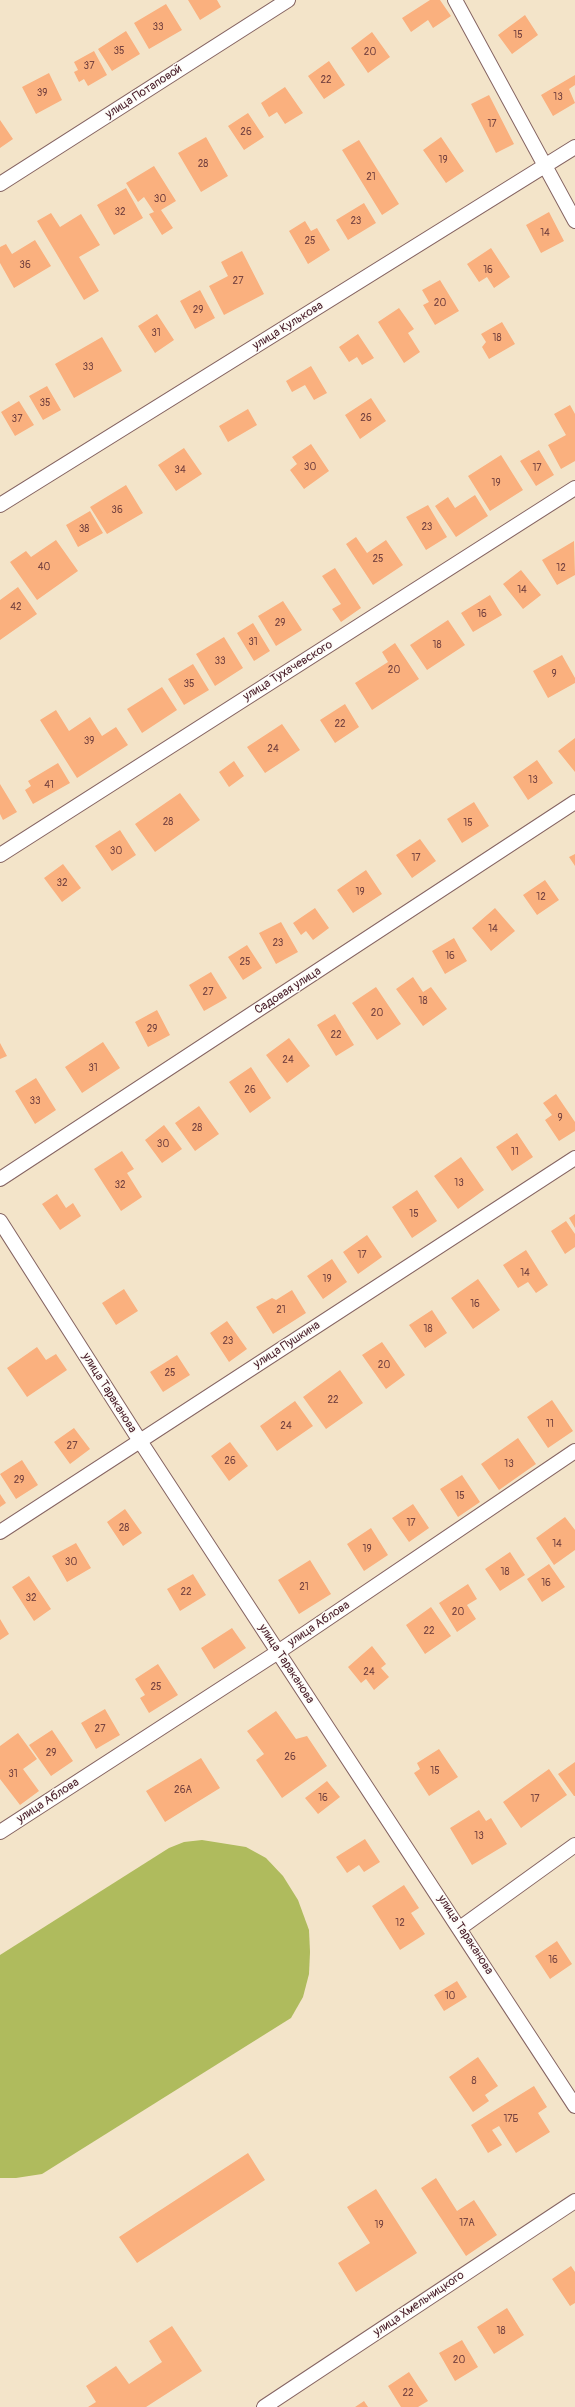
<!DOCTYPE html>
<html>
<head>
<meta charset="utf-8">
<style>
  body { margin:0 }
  canvas { display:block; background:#f3e4c9 }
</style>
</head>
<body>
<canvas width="575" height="2407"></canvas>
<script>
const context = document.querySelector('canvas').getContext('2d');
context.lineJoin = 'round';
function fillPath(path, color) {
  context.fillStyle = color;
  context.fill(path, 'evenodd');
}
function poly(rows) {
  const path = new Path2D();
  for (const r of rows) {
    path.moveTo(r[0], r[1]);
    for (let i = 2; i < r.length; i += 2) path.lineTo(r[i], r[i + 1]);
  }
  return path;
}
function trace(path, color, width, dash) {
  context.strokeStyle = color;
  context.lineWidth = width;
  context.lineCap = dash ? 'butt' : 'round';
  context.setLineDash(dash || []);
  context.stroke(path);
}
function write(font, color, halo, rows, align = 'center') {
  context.font = font + ' Pangolin,sans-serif';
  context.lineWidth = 3;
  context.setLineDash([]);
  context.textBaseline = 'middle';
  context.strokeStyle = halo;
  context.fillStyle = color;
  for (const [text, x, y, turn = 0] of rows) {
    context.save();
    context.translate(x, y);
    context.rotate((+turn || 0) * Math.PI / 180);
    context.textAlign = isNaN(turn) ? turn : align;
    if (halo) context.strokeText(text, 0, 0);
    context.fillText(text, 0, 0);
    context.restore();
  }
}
const green = poly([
  [202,1840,246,1847,266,1858,283,1876,298,1900,309,1930,310,1952,309,1974,303,1997,291,2018,42,2174,16,2178,0,2178,0,1955,169,1848,184,1842]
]);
const building = poly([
  [188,0,217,0,221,7,200,20],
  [430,0,440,0,451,16,433,28,428,20,411,32,402,18],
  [166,4,182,30,149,49,134,23],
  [525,15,538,35,512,54,498,35],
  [126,31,140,54,112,71,98,49],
  [372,32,390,57,368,73,351,48],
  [94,51,107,75,88,86,84,79,79,82,74,72,78,70,74,62],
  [329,61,345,85,324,99,308,76],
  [49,73,62,100,36,114,22,87],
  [575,75,575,85,569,89,575,103,553,116,541,95],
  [285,87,303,113,285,124,277,112,269,117,261,103],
  [489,95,514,144,496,153,471,104],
  [248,113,264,137,244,150,228,126],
  [0,120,13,139,0,148],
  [206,137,228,176,201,192,178,153],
  [441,137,464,171,446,183,423,150],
  [359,140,399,204,382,215,342,150],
  [154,166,176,201,161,210,173,228,162,235,149,214,154,212,144,197,138,202,126,183],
  [126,188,143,218,114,235,97,205],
  [364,203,376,223,348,240,336,220],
  [549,212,564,241,541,253,526,225],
  [51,213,60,227,81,214,100,245,79,257,99,291,84,300,37,221],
  [305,221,311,231,317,228,330,250,308,264,289,231],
  [35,240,51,266,14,288,0,263,0,247,6,244,12,254],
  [491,248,510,277,494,288,487,277,479,282,467,264],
  [242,251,264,294,224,315,209,286,228,276,221,262],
  [440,280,459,311,435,325,423,305,429,302,422,290],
  [200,290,215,318,195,329,180,301],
  [399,308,414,329,408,333,420,352,404,363,378,322],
  [157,314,174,340,155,353,138,326],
  [502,322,515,344,489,359,482,347,486,342,481,334],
  [358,334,374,358,362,365,357,357,349,362,339,347],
  [102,337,122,371,74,398,55,364],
  [311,366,327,393,314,400,305,385,292,392,286,381],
  [47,386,61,410,43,420,29,396],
  [371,398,386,421,360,439,345,415],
  [19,401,34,425,15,436,1,412],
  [570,405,575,414,575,461,561,469,548,445,566,435,554,414],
  [248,409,257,425,228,442,219,426],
  [311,444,329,471,304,489,290,470,297,464,292,457],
  [184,448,202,474,176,491,158,465],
  [539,450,554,475,536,486,520,461],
  [501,455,523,490,490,511,468,476],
  [126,485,143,513,107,534,90,507],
  [475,495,488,516,456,537,435,506,448,497,455,508],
  [428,505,447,537,426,550,406,517],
  [90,511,103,533,78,547,66,525],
  [356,537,367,553,386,540,403,565,373,585,346,544],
  [56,540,78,571,37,600,10,562,26,551,31,557],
  [574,541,575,575,557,585,542,560],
  [335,568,361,608,341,622,332,609,341,604,322,576],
  [521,570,541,595,523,609,503,584],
  [18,587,37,614,0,640,0,600],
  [490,595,502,615,473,632,461,613],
  [283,601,302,630,276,646,258,616],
  [448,620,465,645,427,670,410,645],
  [253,623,270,651,254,661,237,633],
  [224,637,243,668,215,686,196,654],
  [395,643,419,679,372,710,355,683,388,662,382,652],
  [562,655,575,678,575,683,548,698,533,671],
  [193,664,209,690,184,705,168,679],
  [162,687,177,710,142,733,127,709],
  [345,704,359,727,335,743,320,720],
  [56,710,69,731,90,717,102,736,116,727,128,745,77,778,40,720],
  [282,724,300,750,265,773,247,747],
  [575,738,575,772,558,751],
  [537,760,553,783,528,800,513,777],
  [234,761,244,776,229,787,219,772],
  [58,763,70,783,33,804,25,790,31,786,28,781],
  [0,784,17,812,3,820,0,814],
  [180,793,200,820,155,852,135,824],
  [474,802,489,826,462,843,447,819],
  [120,830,136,855,112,871,95,846],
  [420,839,436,861,412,878,396,855],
  [575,854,575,866,569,857],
  [63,864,81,888,62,902,44,878],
  [366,870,382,894,353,913,337,890],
  [545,880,559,900,537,915,523,895],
  [315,908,329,928,313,940,306,931,301,935,293,923],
  [495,908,515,931,491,951,472,928],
  [281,922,298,952,276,964,259,933],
  [454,938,467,961,445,974,432,951],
  [247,945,262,968,243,980,228,957],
  [211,972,227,998,204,1011,189,985],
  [413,977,423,992,431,987,447,1009,423,1026,396,989],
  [376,987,401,1024,377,1040,352,1003],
  [157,1010,170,1035,148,1047,135,1022],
  [335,1014,354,1045,336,1056,317,1025],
  [289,1038,310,1066,287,1083,266,1055],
  [103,1042,120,1068,82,1093,65,1067],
  [0,1043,7,1056,0,1059],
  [251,1067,271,1098,250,1113,229,1082],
  [36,1078,56,1110,35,1124,15,1091],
  [556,1094,575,1122,575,1131,559,1141,545,1120,552,1115,543,1103],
  [199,1106,219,1134,195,1151,175,1123],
  [164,1125,182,1149,162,1163,145,1140],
  [517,1133,533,1157,512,1171,496,1147],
  [122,1151,134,1169,127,1173,142,1197,121,1211,94,1169],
  [461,1157,484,1190,458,1209,434,1176],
  [417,1190,437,1221,412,1238,392,1207],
  [57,1194,66,1208,73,1203,81,1216,60,1230,42,1204],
  [575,1214,575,1228,569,1218],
  [566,1221,575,1234,575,1247,565,1254,551,1231],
  [367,1235,382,1257,358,1274,343,1252],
  [526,1250,548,1285,536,1293,528,1282,518,1288,503,1265],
  [332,1259,347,1282,323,1299,307,1276],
  [478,1279,500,1310,473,1329,451,1298],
  [124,1289,138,1311,116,1325,102,1303],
  [292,1290,306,1313,273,1334,256,1307,272,1298,276,1300],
  [432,1310,447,1333,425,1348,409,1325],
  [227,1321,247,1349,229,1362,210,1333],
  [382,1342,405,1375,386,1389,362,1355],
  [37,1347,46,1360,56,1354,67,1370,27,1397,7,1368],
  [177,1355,190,1375,163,1392,150,1372],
  [340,1370,363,1403,326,1429,303,1397],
  [552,1400,573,1431,548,1448,527,1417],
  [295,1401,313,1426,277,1451,260,1426],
  [74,1428,90,1449,70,1464,54,1442],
  [518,1438,536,1464,499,1490,481,1464],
  [230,1442,248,1466,229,1481,211,1456],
  [22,1460,38,1485,16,1499,0,1474],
  [462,1475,480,1502,458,1517,440,1489],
  [0,1494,6,1503,0,1507],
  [413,1504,429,1528,409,1542,392,1518],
  [125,1509,142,1533,123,1546,107,1522],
  [565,1517,575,1530,575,1550,554,1565,536,1538],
  [371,1528,388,1555,364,1571,347,1544],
  [76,1543,91,1568,67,1582,52,1556],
  [510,1552,525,1575,500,1591,485,1569],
  [310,1560,331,1594,299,1614,278,1580],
  [549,1564,565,1587,542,1602,527,1579],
  [193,1574,206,1595,180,1611,167,1589],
  [29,1576,51,1609,34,1621,12,1587],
  [468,1584,477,1599,467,1605,476,1619,457,1632,439,1603],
  [431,1607,451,1636,425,1654,406,1625],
  [0,1619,9,1634,0,1640],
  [232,1628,246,1648,214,1669,201,1648],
  [372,1646,386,1664,381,1668,389,1677,374,1690,366,1679,361,1683,348,1667],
  [158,1664,178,1695,149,1713,140,1698,145,1695,135,1679],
  [105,1709,120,1735,96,1749,81,1723],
  [276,1711,296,1739,307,1736,327,1766,282,1798,256,1760,264,1754,247,1731],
  [52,1730,73,1761,51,1776,29,1745],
  [18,1733,37,1759,23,1769,39,1791,20,1805,0,1779,0,1746],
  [439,1749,458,1777,429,1796,414,1773,420,1769,417,1763],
  [201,1758,220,1788,165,1822,146,1791],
  [575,1762,575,1796,574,1796,558,1774],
  [549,1769,567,1795,521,1828,503,1802],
  [327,1781,340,1797,318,1814,305,1798],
  [479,1810,486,1821,491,1818,507,1844,472,1865,450,1828],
  [365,1839,380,1862,364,1872,359,1865,347,1873,336,1857],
  [404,1885,419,1908,411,1913,425,1934,400,1950,372,1906],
  [557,1941,572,1964,550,1979,535,1956],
  [457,1981,467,1997,444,2011,434,1995],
  [478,2057,498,2086,485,2095,489,2101,473,2112,449,2077],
  [534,2086,547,2107,538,2113,550,2132,516,2153,499,2126,492,2130,502,2145,488,2153,471,2125],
  [248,2153,265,2180,137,2263,119,2237],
  [436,2178,457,2211,474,2200,497,2235,466,2256,421,2188],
  [376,2189,417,2253,356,2292,338,2263,370,2243,347,2207],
  [571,2266,575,2272,575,2303,570,2306,552,2279],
  [507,2308,524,2335,494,2354,477,2327],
  [172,2326,202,2371,146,2407,88,2407,96,2402,86,2386,116,2366,129,2384,162,2362,149,2341],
  [462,2340,478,2367,455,2381,439,2353],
  [409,2372,428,2401,418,2407,401,2407,388,2386],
  [364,2401,368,2407,355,2407]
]);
const street = poly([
  [455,0,575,221],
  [0,184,288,0],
  [0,505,575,147],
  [0,855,575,488],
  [0,1179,575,802],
  [0,1221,140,1441,575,2106],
  [0,1532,575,1158],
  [0,1832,278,1652,575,1451],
  [460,1928,575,1845],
  [264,2407,575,2201]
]);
const numberNames = [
  ["33",158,27],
  ["15",518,35],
  ["35",119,51],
  ["20",370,52],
  ["37",89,66],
  ["22",326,80],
  ["39",42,93],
  ["13",558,97],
  ["17",492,124],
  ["26",246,132],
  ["19",443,160],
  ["28",203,164],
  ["21",371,177],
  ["30",160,199],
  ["32",120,212],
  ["23",356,221],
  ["14",545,233],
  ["25",310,241],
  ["36",25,265],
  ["16",488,270],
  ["27",238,281],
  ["20",440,303],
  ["29",198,310],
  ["31",156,333],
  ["18",497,338],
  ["33",88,367],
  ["35",45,403],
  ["26",366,418],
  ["37",17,419],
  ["30",310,467],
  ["17",537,468],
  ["34",180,470],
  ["19",496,483],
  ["36",117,510],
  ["23",427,527],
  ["38",84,529],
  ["25",378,559],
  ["40",44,567],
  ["12",561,568],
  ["14",522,590],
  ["42",16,607],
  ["16",482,614],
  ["29",280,623],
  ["31",253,642],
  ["18",437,645],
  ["33",220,661],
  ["20",394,670],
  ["9",554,674],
  ["35",189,684],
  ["22",340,724],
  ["39",89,741],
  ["24",273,749],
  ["13",533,780],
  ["41",49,785],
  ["28",168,822],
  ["15",468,823],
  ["30",116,851],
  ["17",416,858],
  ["32",62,883],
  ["19",360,892],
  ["12",541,897],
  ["14",493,929],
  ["23",278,943],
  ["16",450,956],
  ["25",245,962],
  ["27",208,992],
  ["18",423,1001],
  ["20",377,1013],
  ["29",152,1029],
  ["22",336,1035],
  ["24",288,1060],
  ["31",93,1068],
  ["26",250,1090],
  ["33",35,1101],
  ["9",560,1118],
  ["28",197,1128],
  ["30",163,1144],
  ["11",515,1152],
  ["13",459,1183],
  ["32",120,1185],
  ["15",414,1214],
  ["17",362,1255],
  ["14",525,1273],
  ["19",327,1279],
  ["16",475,1304],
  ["21",281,1310],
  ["18",428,1329],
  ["23",228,1341],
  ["20",384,1365],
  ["25",170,1373],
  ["22",333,1400],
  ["11",550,1424],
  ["24",286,1426],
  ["27",72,1446],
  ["26",230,1461],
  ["13",509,1464],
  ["29",19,1480],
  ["15",460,1496],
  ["17",411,1523],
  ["28",124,1528],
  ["14",557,1544],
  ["19",367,1549],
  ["30",71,1562],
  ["18",505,1572],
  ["16",546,1583],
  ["21",304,1587],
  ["22",186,1592],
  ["32",31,1598],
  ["20",458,1612],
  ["22",429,1631],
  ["24",369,1672],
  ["25",156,1687],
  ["27",100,1729],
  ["29",51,1753],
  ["26",290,1757],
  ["15",435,1771],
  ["31",13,1774],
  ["26А",183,1790],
  ["16",323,1798],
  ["17",535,1799],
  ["13",479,1836],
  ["12",400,1923],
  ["16",553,1960],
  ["10",450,1996],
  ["8",474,2081],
  ["17Б",511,2119],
  ["17А",467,2223],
  ["19",379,2225],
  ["18",501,2331],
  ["20",459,2360],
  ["22",408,2393]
];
const streetNames = [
  ["улица Потаповой",144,92,-33],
  ["улица Кулькова",288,326,-32],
  ["улица Тухачевского",288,671,-32],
  ["Садовая улица",288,991,-33],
  ["улица Пушкина",287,1345,-33],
  ["улица Тараканова",109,1393,58],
  ["улица Аблова",319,1624,-34],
  ["улица Тараканова",286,1664,57],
  ["улица Аблова",48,1801,-33],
  ["улица Тараканова",465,1935,57],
  ["улица Хмельницкого",419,2304,-34]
];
fillPath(green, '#afbb5d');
fillPath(building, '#fab07e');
trace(street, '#856462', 16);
trace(street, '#fff', 14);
write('10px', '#764340', null, numberNames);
write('12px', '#4a1f2b', '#fdfcf7', streetNames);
</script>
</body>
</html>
